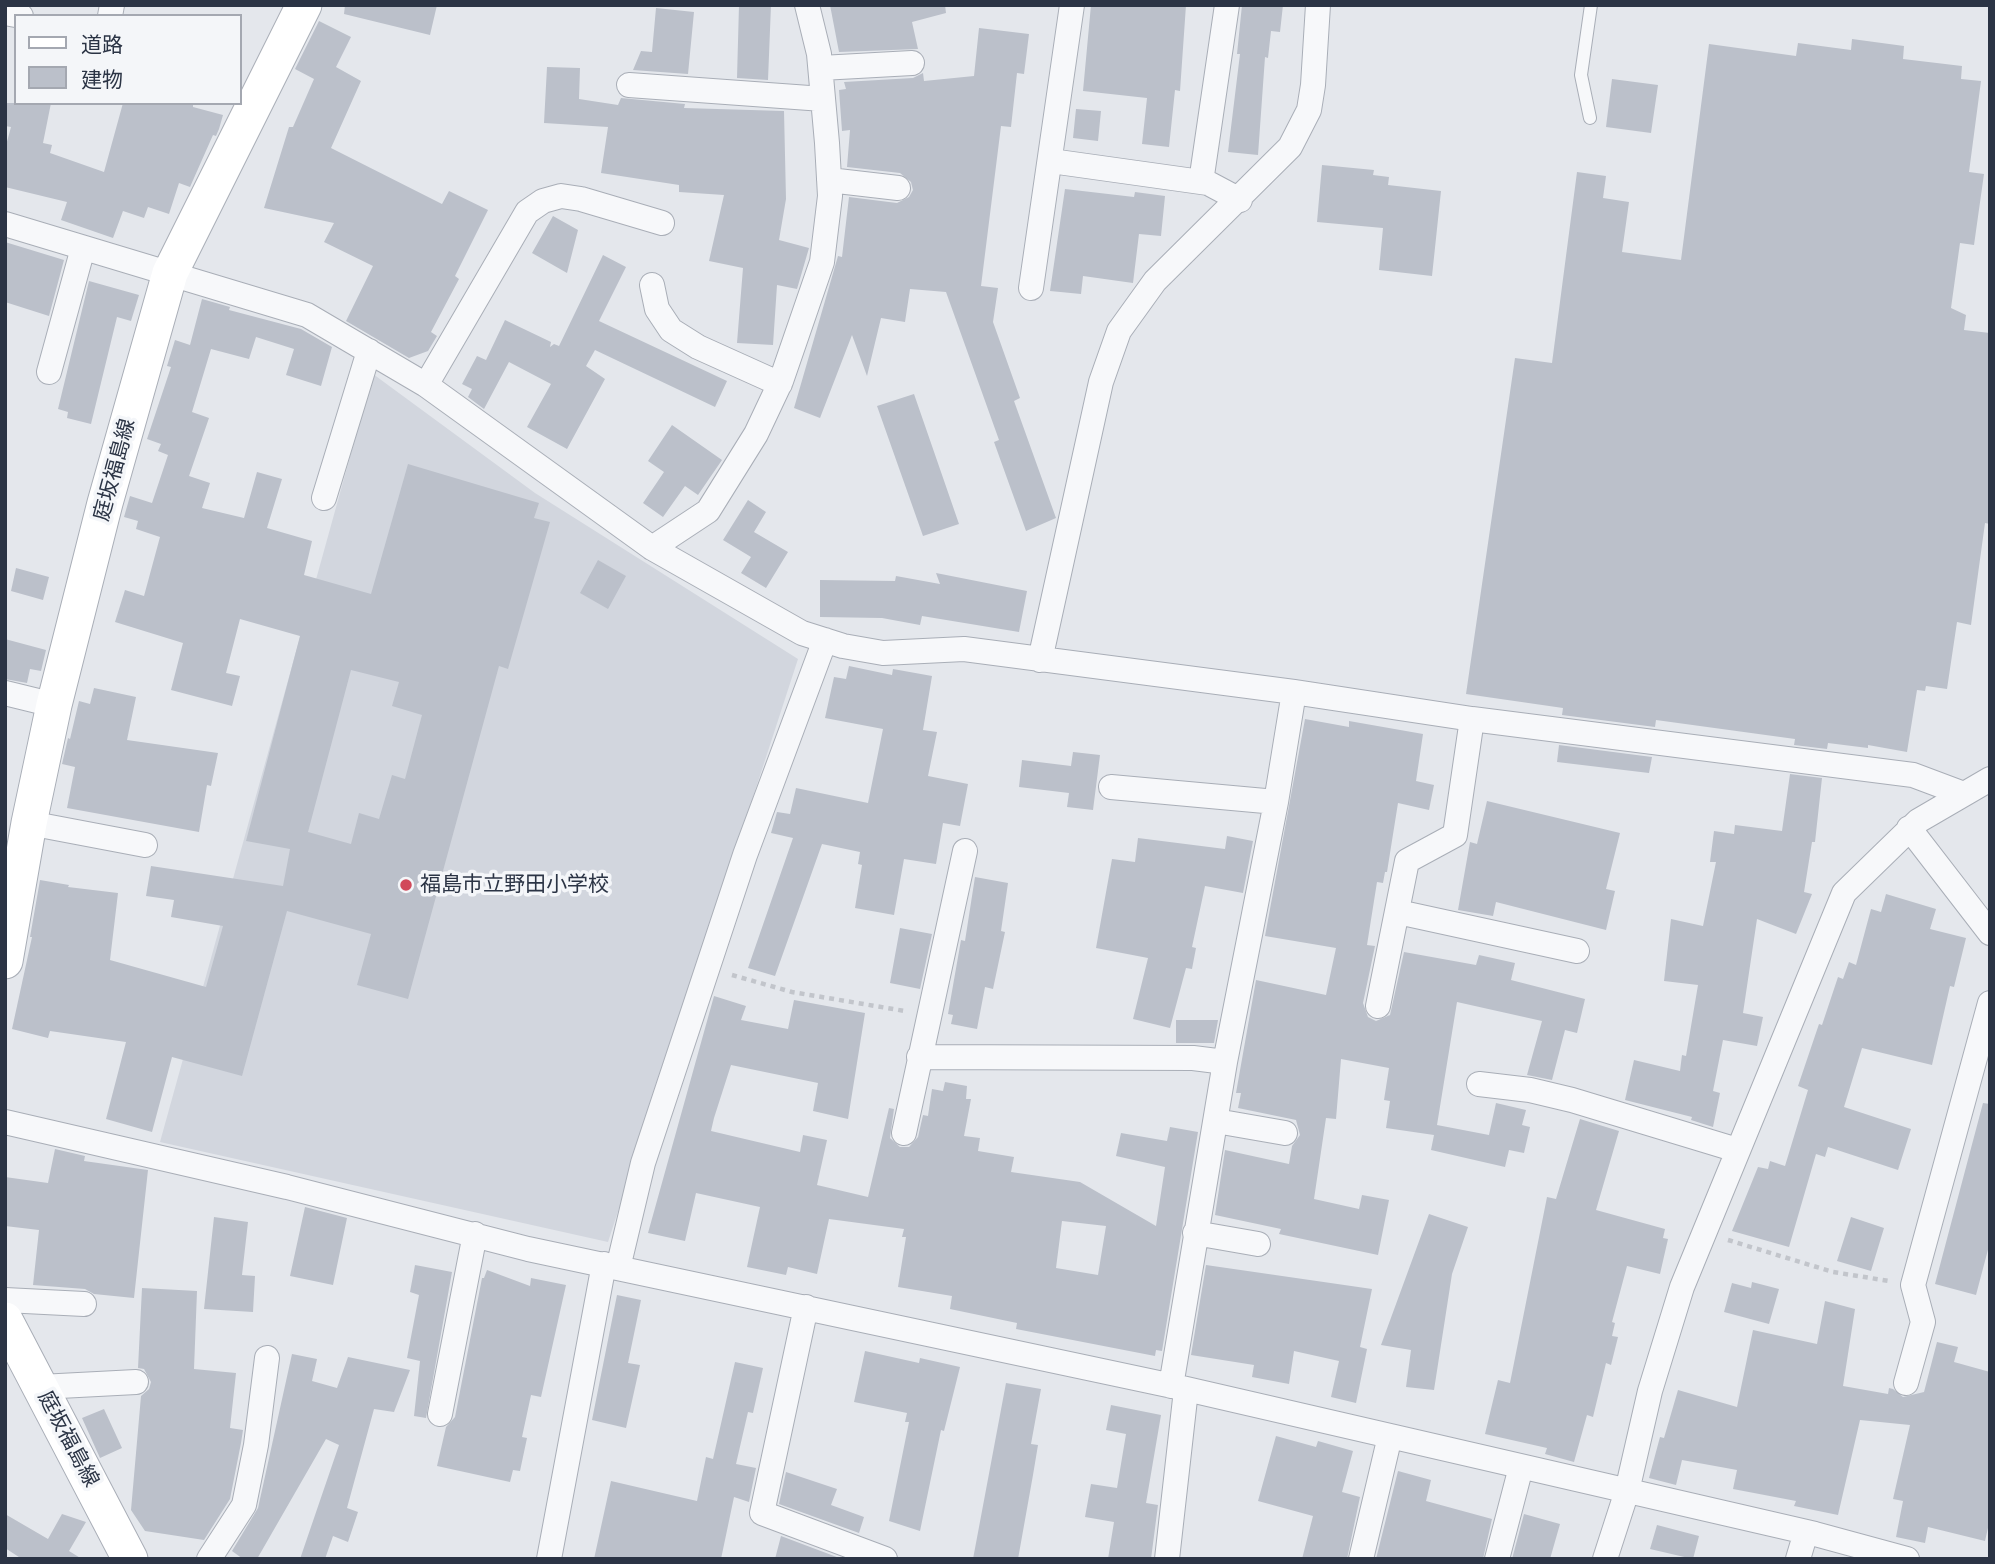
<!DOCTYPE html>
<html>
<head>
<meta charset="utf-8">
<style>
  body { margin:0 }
  #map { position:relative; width:1995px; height:1564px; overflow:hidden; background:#e4e7ec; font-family:Figtree,"Noto Sans JP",sans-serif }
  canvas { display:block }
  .frame { position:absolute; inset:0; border:7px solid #2b3445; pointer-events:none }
  .legend { position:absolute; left:14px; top:14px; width:228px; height:91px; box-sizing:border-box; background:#f4f6f9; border:2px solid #a4a8b1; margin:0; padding:9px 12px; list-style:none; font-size:21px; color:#2b3445 }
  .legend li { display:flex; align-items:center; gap:14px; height:35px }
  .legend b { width:35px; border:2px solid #a4a8b1 }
</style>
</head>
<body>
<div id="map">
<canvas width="1995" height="1564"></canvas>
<div class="frame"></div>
<ul class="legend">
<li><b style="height:9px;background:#fff"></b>道路</li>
<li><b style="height:19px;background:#bbc0ca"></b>建物</li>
</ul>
</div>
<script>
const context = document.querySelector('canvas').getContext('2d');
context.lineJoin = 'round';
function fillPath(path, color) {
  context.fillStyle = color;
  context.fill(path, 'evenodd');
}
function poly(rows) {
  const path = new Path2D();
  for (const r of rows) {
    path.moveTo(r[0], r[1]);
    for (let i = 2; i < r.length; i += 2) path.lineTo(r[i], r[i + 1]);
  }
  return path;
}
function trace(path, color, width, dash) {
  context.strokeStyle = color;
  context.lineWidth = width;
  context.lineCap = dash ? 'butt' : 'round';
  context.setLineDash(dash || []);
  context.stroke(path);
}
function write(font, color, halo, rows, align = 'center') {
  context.font = font + ' Figtree,"Noto Sans JP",sans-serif';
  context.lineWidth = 7;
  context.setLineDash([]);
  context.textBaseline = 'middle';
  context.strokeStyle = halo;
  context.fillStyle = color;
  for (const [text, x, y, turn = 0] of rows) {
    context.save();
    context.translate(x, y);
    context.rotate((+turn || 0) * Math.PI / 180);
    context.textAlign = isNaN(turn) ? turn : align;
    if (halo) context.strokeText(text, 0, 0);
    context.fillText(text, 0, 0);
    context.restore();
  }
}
const built = poly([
  [373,374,535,493,798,659,608,1242,160,1142]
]);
const building = poly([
  [345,5,437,5,430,35,344,14],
  [739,5,771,5,768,80,737,78],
  [830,5,945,5,946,13,912,22,918,49,839,52],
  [1091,5,1186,5,1180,91,1175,90,1169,147,1142,144,1147,98,1083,91],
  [1242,5,1283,5,1280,32,1271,31,1268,58,1265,57,1258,155,1228,152,1240,54,1237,54],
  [656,8,694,12,688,74,633,70,641,51,652,52],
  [319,21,351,37,336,67,361,81,331,148,442,204,449,191,488,210,455,276,459,279,431,332,437,336,428,351,409,358,346,321,373,266,324,242,334,223,264,208,289,127,293,127,314,79,295,69],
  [979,28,1029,34,1024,74,1017,73,1011,127,1001,126,981,286,998,288,993,322,1020,398,1014,401,1056,518,1026,531,994,442,999,440,946,292,910,289,905,322,881,318,867,376,852,335,820,418,794,408,838,256,842,257,849,197,897,203,909,197,913,190,911,182,900,173,847,167,850,130,842,131,839,90,846,89,844,82,913,78,923,73,924,81,974,76],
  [1852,39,1904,46,1903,59,1962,66,1961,79,1981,81,1969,172,1984,174,1974,245,1960,243,1951,308,1966,315,1964,330,1990,333,1990,524,1985,523,1971,625,1957,622,1947,689,1926,686,1925,691,1917,690,1907,752,1868,745,1868,748,1828,743,1827,749,1794,745,1795,739,1656,720,1655,727,1562,715,1563,708,1466,694,1515,358,1552,363,1577,172,1606,176,1603,198,1629,202,1622,252,1681,260,1709,44,1796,56,1798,43,1851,50],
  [547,67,580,68,579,99,618,105,621,98,685,104,684,108,784,111,786,199,779,240,809,248,797,289,777,285,773,345,737,343,743,268,709,261,724,195,679,192,679,185,601,173,608,127,544,123],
  [1612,79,1658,85,1651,133,1606,127],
  [5,103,51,103,43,143,52,145,50,153,104,172,123,103,193,103,193,107,223,115,219,129,216,136,213,135,190,187,179,183,169,214,148,207,144,218,123,211,113,238,61,220,67,202,5,187,5,149,11,127,5,126],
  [1076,109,1101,111,1098,141,1073,138],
  [1322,165,1374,170,1373,175,1389,177,1388,185,1441,191,1432,276,1379,270,1383,228,1317,222],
  [1065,189,1134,197,1135,192,1165,196,1161,236,1139,234,1133,283,1083,276,1081,294,1050,291],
  [553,216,578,230,567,273,532,253],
  [5,242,64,260,49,316,5,302],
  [603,255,626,267,599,321,727,381,715,407,595,350,586,366,605,379,567,449,527,427,551,384,509,362,484,409,468,397,472,389,462,384,477,356,486,360,505,320,551,342,550,347,554,344,559,346],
  [89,281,139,295,131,321,117,317,91,424,67,418,68,412,58,409],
  [202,299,230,307,229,310,301,329,332,347,321,386,286,375,294,349,256,337,249,359,211,349,192,412,209,418,189,476,210,483,202,508,244,518,257,472,282,479,267,528,312,541,304,575,371,594,408,464,539,503,534,518,550,522,508,669,499,666,408,999,357,985,371,934,287,911,242,1076,172,1057,152,1132,106,1119,126,1042,50,1031,48,1038,12,1029,32,937,30,937,40,880,69,885,68,887,118,893,110,960,206,987,223,926,171,917,174,900,146,896,151,866,283,886,290,849,246,841,300,636,240,619,226,673,240,676,232,706,171,690,183,643,115,622,125,590,144,596,160,537,136,529,138,521,124,517,130,496,152,503,168,455,158,451,161,444,147,439,171,367,167,366,175,340,190,345],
  [351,670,399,682,392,706,422,715,405,779,392,775,379,819,359,813,351,844,308,832],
  [914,394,959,524,923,536,877,406],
  [672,425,722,460,698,495,685,486,663,517,643,503,664,472,648,461],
  [748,500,766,512,754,532,788,552,766,588,741,573,751,557,723,540],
  [598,560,626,576,608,609,580,593],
  [16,568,49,577,43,600,11,591],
  [936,573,1027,591,1019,632,922,616,920,625,882,618,820,617,820,580,895,581,896,576,940,584],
  [5,639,46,650,41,671,30,669,27,683,5,679],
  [849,666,892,675,893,669,932,676,923,730,937,732,928,776,968,784,960,826,943,823,936,864,904,859,894,915,855,908,862,865,858,864,860,852,822,844,775,976,748,968,793,838,771,833,777,812,790,814,796,788,868,803,883,729,825,718,834,677,846,679],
  [94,688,136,697,127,740,218,753,211,786,207,785,199,832,67,808,75,767,62,764,68,738,70,739,79,701,90,704],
  [1305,719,1349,727,1349,721,1423,734,1416,781,1434,785,1429,810,1398,803,1387,872,1385,872,1383,883,1377,882,1367,945,1375,946,1363,1003,1368,1017,1376,1021,1390,1015,1404,952,1476,965,1479,955,1515,963,1511,980,1585,999,1577,1033,1565,1030,1552,1080,1527,1075,1542,1021,1457,1002,1437,1125,1489,1135,1496,1103,1526,1110,1522,1125,1530,1127,1524,1153,1509,1150,1505,1167,1431,1150,1434,1135,1386,1128,1390,1101,1384,1100,1389,1068,1341,1059,1336,1119,1326,1118,1314,1199,1359,1209,1362,1195,1389,1200,1378,1255,1279,1234,1281,1229,1215,1215,1225,1150,1289,1164,1292,1146,1300,1135,1296,1120,1238,1108,1241,1093,1236,1093,1256,980,1326,995,1336,948,1265,936],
  [1559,745,1652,757,1649,773,1557,762],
  [1073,752,1100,755,1093,810,1067,807,1069,793,1019,787,1022,760,1071,766],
  [1790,774,1822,778,1815,842,1812,842,1804,892,1812,894,1796,934,1757,919,1743,1013,1763,1017,1757,1046,1723,1040,1713,1091,1720,1093,1713,1127,1691,1120,1692,1117,1625,1100,1634,1060,1680,1071,1682,1055,1686,1056,1698,985,1664,981,1671,919,1703,926,1716,862,1710,862,1714,831,1734,834,1735,825,1782,831],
  [1487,801,1620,833,1606,889,1615,891,1606,930,1496,902,1493,916,1458,910,1470,842,1477,844],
  [1227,836,1253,841,1243,893,1205,886,1192,947,1196,948,1192,969,1186,968,1170,1028,1133,1019,1148,958,1096,948,1112,859,1135,862,1138,838,1225,849],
  [975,877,1008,883,1001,931,1005,932,993,989,985,987,977,1029,951,1024,953,1015,948,1014,961,940,965,941],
  [1886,894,1936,909,1930,929,1966,938,1954,987,1950,986,1932,1065,1862,1048,1844,1107,1911,1129,1898,1170,1828,1147,1825,1157,1816,1154,1789,1247,1732,1231,1758,1167,1768,1169,1770,1161,1785,1166,1808,1090,1798,1086,1819,1024,1822,1025,1838,977,1843,979,1849,962,1856,965,1871,909,1881,912],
  [900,928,932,934,920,989,890,983],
  [714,996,746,1006,741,1020,788,1029,794,1000,865,1013,848,1119,813,1111,818,1083,731,1065,714,1118,711,1131,800,1152,803,1135,827,1140,817,1185,868,1197,889,1108,894,1109,890,1138,900,1147,909,1147,918,1137,923,1115,928,1116,932,1089,943,1091,945,1082,967,1086,966,1099,971,1099,964,1136,980,1138,978,1151,1014,1157,1011,1172,1080,1182,1156,1226,1165,1167,1116,1156,1121,1133,1167,1141,1170,1127,1198,1132,1162,1351,1156,1350,1155,1356,1016,1329,1017,1323,950,1309,952,1296,898,1287,906,1237,902,1237,904,1229,829,1219,817,1274,788,1267,786,1275,747,1267,760,1207,696,1193,685,1241,648,1233],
  [1062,1221,1106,1226,1098,1275,1056,1268],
  [1176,1020,1218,1020,1214,1043,1176,1043],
  [1983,1103,1990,1104,1990,1242,1976,1295,1935,1284],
  [1580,1119,1619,1131,1596,1210,1665,1229,1663,1238,1668,1239,1660,1274,1627,1266,1612,1322,1615,1323,1612,1336,1618,1337,1611,1365,1606,1363,1593,1417,1587,1415,1574,1462,1545,1454,1547,1448,1485,1434,1498,1380,1510,1383,1547,1197,1556,1199],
  [55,1149,85,1156,84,1161,148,1170,134,1298,94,1294,85,1289,33,1285,39,1230,5,1226,5,1177,48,1183],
  [305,1207,347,1218,333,1285,290,1276],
  [1429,1214,1468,1227,1452,1274,1434,1390,1406,1387,1411,1350,1381,1345],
  [214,1217,248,1222,242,1275,255,1276,253,1312,204,1309],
  [1851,1217,1884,1228,1871,1271,1837,1261],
  [415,1265,452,1272,426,1418,414,1416,420,1361,407,1358,419,1295,410,1292],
  [1206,1265,1372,1289,1360,1347,1367,1349,1356,1403,1331,1397,1339,1361,1294,1351,1289,1384,1252,1377,1254,1365,1191,1355],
  [487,1270,530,1286,531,1278,566,1285,541,1397,531,1395,522,1437,527,1438,520,1471,513,1470,510,1482,437,1466,446,1427,455,1417,482,1278,484,1278],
  [1752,1282,1779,1289,1769,1324,1724,1312,1732,1283,1751,1288],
  [142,1288,197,1291,194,1369,236,1373,230,1428,243,1430,241,1443,230,1499,204,1540,145,1531,131,1510,141,1396,149,1389,151,1382,144,1369,138,1368],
  [617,1295,641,1300,628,1363,640,1365,626,1428,592,1420],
  [1825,1301,1855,1309,1843,1386,1888,1394,1889,1388,1893,1389,1903,1397,1924,1392,1937,1342,1958,1347,1954,1362,1990,1372,1990,1519,1985,1541,1928,1527,1925,1543,1896,1537,1903,1501,1893,1499,1910,1425,1860,1420,1838,1515,1794,1506,1796,1501,1733,1489,1737,1470,1682,1460,1676,1485,1649,1478,1660,1437,1664,1438,1678,1390,1737,1407,1753,1330,1817,1344],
  [865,1351,919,1363,920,1358,960,1367,944,1431,941,1430,920,1531,889,1521,909,1422,905,1422,907,1413,854,1402],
  [292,1354,317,1359,312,1381,337,1388,348,1357,410,1370,394,1412,374,1409,347,1508,358,1512,348,1542,333,1536,325,1559,300,1559,339,1445,326,1439,257,1559,243,1559,232,1551,258,1508],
  [735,1362,763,1368,753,1413,748,1412,736,1464,756,1468,749,1502,734,1497,721,1559,594,1559,611,1481,697,1501,706,1457,713,1459],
  [1006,1383,1041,1389,1031,1444,1038,1445,1033,1475,1018,1559,973,1559],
  [1111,1405,1161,1415,1146,1503,1158,1505,1151,1559,1108,1559,1114,1522,1085,1517,1091,1484,1117,1488,1126,1434,1106,1430],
  [104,1409,122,1448,100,1458,82,1418],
  [1276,1436,1316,1447,1318,1441,1353,1451,1342,1492,1360,1497,1347,1559,1302,1559,1313,1516,1258,1501],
  [1398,1471,1431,1480,1426,1501,1492,1519,1483,1559,1376,1559],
  [786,1472,837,1489,831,1505,864,1517,859,1533,779,1504],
  [5,1514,48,1539,62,1514,86,1522,69,1551,82,1559,22,1559,5,1548],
  [1524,1514,1560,1524,1550,1559,1512,1559],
  [1657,1525,1699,1536,1693,1559,1650,1549],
  [781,1536,842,1559,775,1559]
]);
const path = poly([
  [732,975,792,992,905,1011],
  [1728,1240,1833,1272,1889,1281]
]);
const lane = poly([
  [1590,118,1581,75,1591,5]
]);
const street = poly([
  [5,13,21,16],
  [110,16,112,5],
  [821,68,912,63],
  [629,85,823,99],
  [1051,161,1208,183,1240,200],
  [829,180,898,188],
  [1201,182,1227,5],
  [5,224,307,315,426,385,652,548,802,633,843,646,883,653,964,649,1294,692,1472,719,1913,775,1961,793],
  [652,285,657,309,671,330,698,347,780,384],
  [1031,288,1072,5],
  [49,372,83,248],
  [426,385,527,212,543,201,561,196,581,199,662,223],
  [324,498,369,351],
  [652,548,708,511,756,434,781,381,822,262,830,196,827,143,819,54,807,5],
  [1040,660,1101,382,1119,331,1155,281,1290,147,1309,110,1313,85,1318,5],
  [5,693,54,705],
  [1111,787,1276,802],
  [29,823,145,845],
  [1909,828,1990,933],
  [1398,912,1577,951],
  [1378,1006,1407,861,1455,835,1472,719],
  [919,1057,1193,1058,1225,1062],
  [1479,1084,1530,1090,1572,1100,1737,1150],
  [1216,1121,1285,1133],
  [5,1122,287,1187,528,1249,1182,1388,1815,1534,1907,1559],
  [904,1133,965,851],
  [1195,1233,1258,1244],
  [618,1268,643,1163,745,855,825,640],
  [5,1300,84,1304],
  [806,1307,762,1513,885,1559],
  [1906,1383,1923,1322,1913,1285,1990,1003],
  [1171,1386,1225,1062,1276,802,1294,692],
  [40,1387,136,1382],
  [440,1414,475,1234],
  [209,1559,244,1505,256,1445,267,1358],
  [549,1559,604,1264],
  [1167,1559,1186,1390],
  [1361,1559,1390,1436],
  [1497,1559,1521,1467],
  [1605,1559,1627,1491,1650,1391,1682,1287,1844,893,1918,821,1990,779],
  [1798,1559,1806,1532]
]);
const secondary = poly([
  [5,961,29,823,54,705,105,503,170,273,304,5],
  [5,1320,130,1559]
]);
const markers = [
  [406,885,7,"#d1495b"]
];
const streetNames = [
  ["庭坂福島線",115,470,-75],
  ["庭坂福島線",68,1439,62]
];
const poiNames = [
  ["福島市立野田小学校",420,885]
];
fillPath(built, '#d2d6de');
fillPath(building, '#bbc0ca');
trace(lane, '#a9aeb7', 14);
trace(street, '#a9aeb7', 26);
trace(secondary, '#a9aeb7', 37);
trace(path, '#c2c5cb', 4.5, [5, 5]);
trace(lane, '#f7f8fa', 12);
trace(street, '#f7f8fa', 24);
trace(secondary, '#fff', 35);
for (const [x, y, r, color] of markers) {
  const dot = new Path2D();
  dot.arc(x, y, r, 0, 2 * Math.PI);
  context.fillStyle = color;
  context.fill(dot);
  trace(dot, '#f4f6f9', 2.5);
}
write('21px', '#2b3445', '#f4f6f9', streetNames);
write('21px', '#2b3445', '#f4f6f9', poiNames, 'left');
</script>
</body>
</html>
